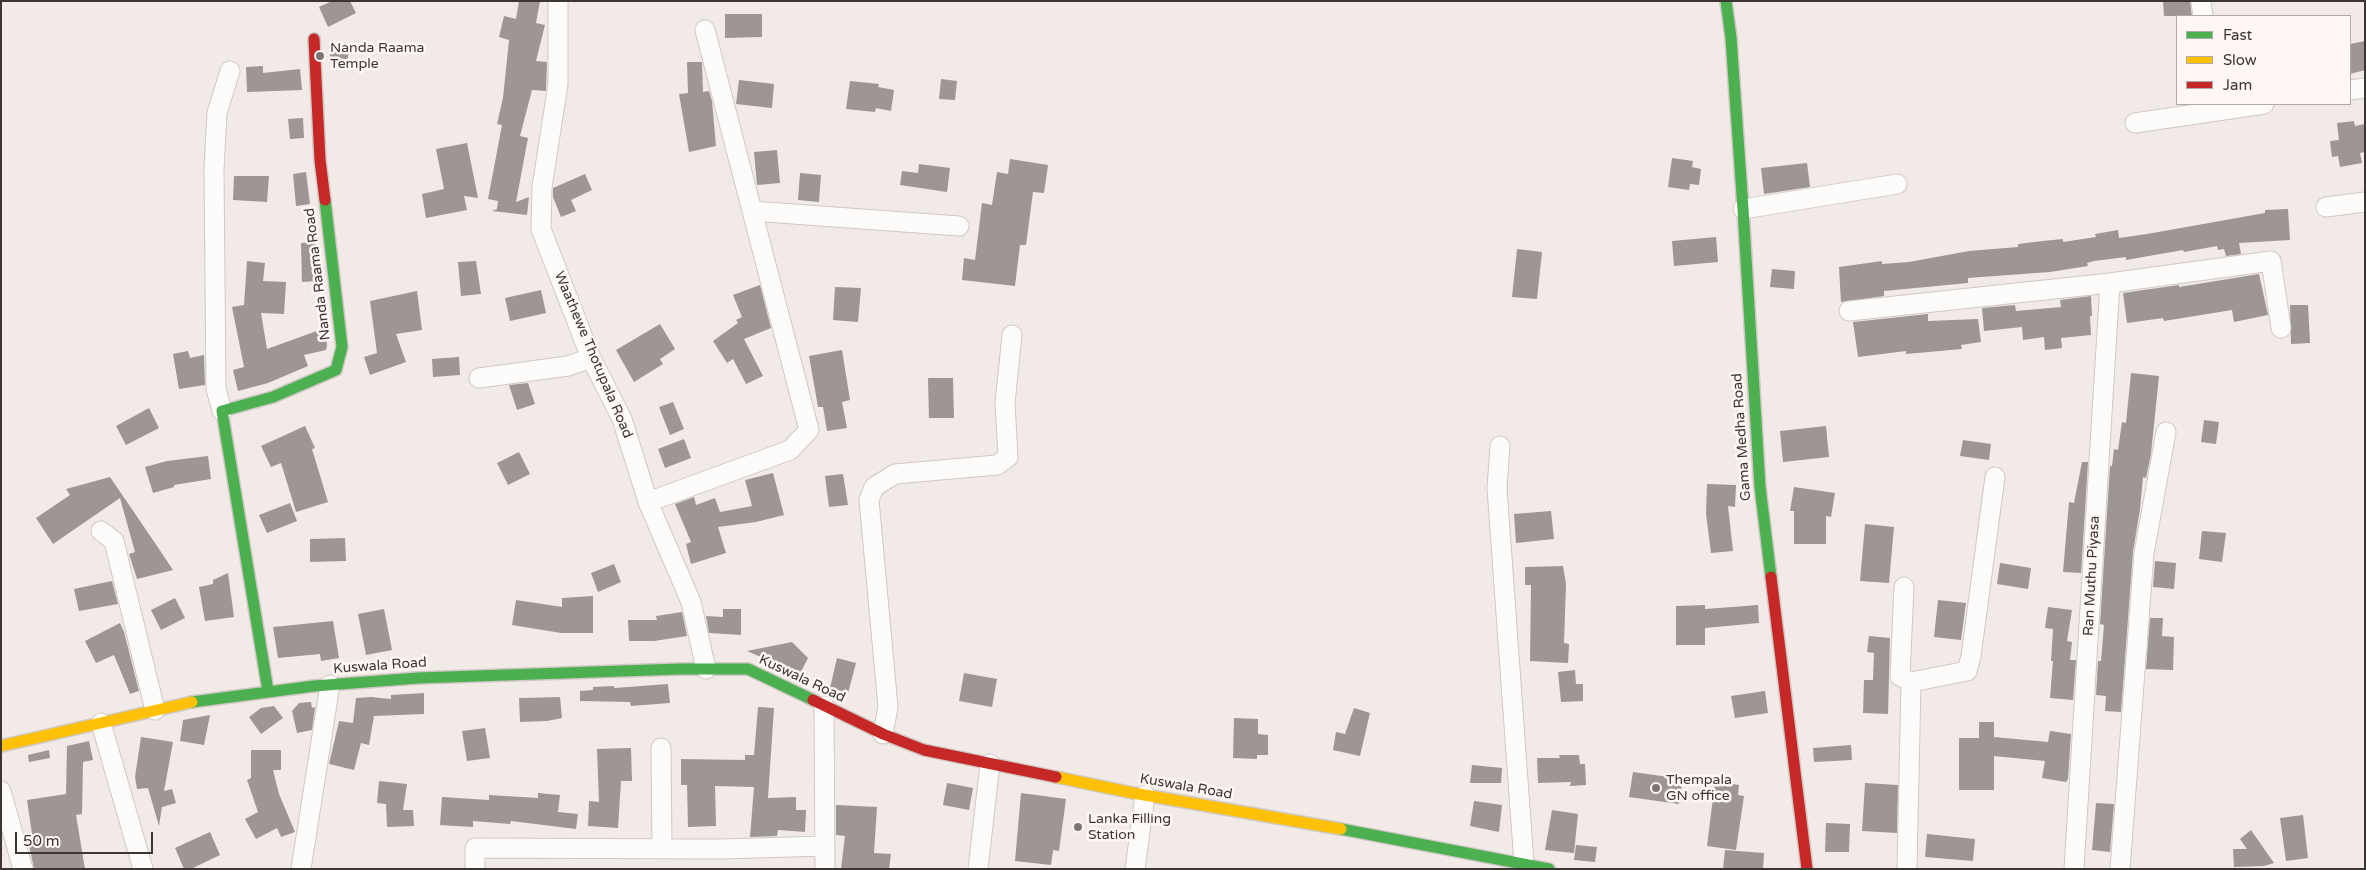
<!DOCTYPE html>
<html>
<head>
<meta charset="utf-8">
<style>
  body { margin:0 }
  #map { position:relative; width:2366px; height:870px; overflow:hidden; background:#f2eae6; font-family:"Varela Round",sans-serif }
  canvas { display:block }
  .frame { position:absolute; inset:0; border:2px solid #3c3632; pointer-events:none }
  .legend { position:absolute; left:2176px; top:15px; width:175px; height:90px; box-sizing:border-box; background:#fef7f4; border:1px solid #b0aaa6; margin:0; padding:6px 9px; list-style:none; font-size:15px; color:#3c3632 }
  .legend li { display:flex; align-items:center; gap:10px; height:25px }
  .legend b { width:25px; border:1px solid #b0aaa6 }
  .scale { position:absolute; left:15px; top:832px; width:138px; height:22px; box-sizing:border-box; border:2px solid #3c3632; border-top:0; padding-left:6px; font-size:15px; line-height:18px; white-space:nowrap; color:#3c3632; -webkit-text-stroke:4px #fef7f4; paint-order:stroke }
</style>
</head>
<body>
<div id="map">
<canvas width="2366" height="870"></canvas>
<div class="frame"></div>
<ul class="legend">
<li><b style="height:6px;background:#4caf50"></b>Fast</li>
<li><b style="height:6px;background:#ffc107"></b>Slow</li>
<li><b style="height:6px;background:#c62828"></b>Jam</li>
</ul>
<div class="scale">50 m</div>
</div>
<script>
const context = document.querySelector('canvas').getContext('2d');
context.lineJoin = 'round';
function fillPath(path, color) {
  context.fillStyle = color;
  context.fill(path, 'evenodd');
}
function poly(rows) {
  const path = new Path2D();
  for (const r of rows) {
    path.moveTo(r[0], r[1]);
    for (let i = 2; i < r.length; i += 2) path.lineTo(r[i], r[i + 1]);
  }
  return path;
}
function trace(path, color, width, dash) {
  context.strokeStyle = color;
  context.lineWidth = width;
  context.lineCap = dash ? 'butt' : 'round';
  context.setLineDash(dash || []);
  context.stroke(path);
}
function write(font, color, halo, rows, align = 'center') {
  context.font = font + ' "Varela Round",sans-serif';
  context.lineWidth = 5;
  context.setLineDash([]);
  context.textBaseline = 'middle';
  context.strokeStyle = halo;
  context.fillStyle = color;
  for (const [text, x, y, turn = 0] of rows) {
    context.save();
    context.translate(x, y);
    context.rotate((+turn || 0) * Math.PI / 180);
    context.textAlign = isNaN(turn) ? turn : align;
    if (halo) context.strokeText(text, 0, 0);
    context.fillText(text, 0, 0);
    context.restore();
  }
}
const building = poly([
  [332,1,350,1,356,13,328,27,319,7],
  [519,1,540,1,536,23,545,25,536,61,547,62,546,91,532,90,520,136,528,138,516,202,529,197,527,215,492,211,497,209,498,201,488,199,502,125,497,124,503,98,509,40,499,37,504,16,516,19],
  [2163,1,2190,1,2192,16,2164,16],
  [725,14,762,14,762,37,725,38],
  [2365,41,2365,70,2350,74,2350,44],
  [333,42,345,46,349,53,347,61,342,65,334,65,330,62,330,49],
  [687,62,702,62,703,92,709,91,712,101,716,146,689,152,679,94,688,93],
  [263,66,263,73,300,69,302,90,247,92,246,67],
  [941,79,957,81,955,100,939,99],
  [739,80,774,84,772,108,736,104],
  [850,81,879,84,878,87,894,90,891,111,876,108,875,112,846,109],
  [303,118,304,138,290,139,288,119],
  [2354,121,2355,126,2365,124,2365,152,2360,153,2362,163,2340,167,2338,156,2332,157,2330,141,2339,140,2337,123],
  [467,143,478,198,464,196,467,210,426,218,422,194,444,189,436,149],
  [777,150,780,183,757,185,754,152],
  [1672,158,1693,161,1692,167,1701,169,1699,185,1690,184,1689,190,1668,187],
  [1010,159,1048,165,1044,193,1033,192,1026,245,1020,245,1015,286,962,280,964,258,975,260,982,203,992,205,997,172,1008,174],
  [1807,163,1810,187,1764,194,1761,168],
  [919,164,950,168,947,192,900,185,902,171,918,173],
  [306,172,310,204,296,206,293,174],
  [800,173,821,175,819,202,798,200],
  [585,174,592,190,571,200,576,211,561,217,553,197,553,188],
  [234,176,269,176,267,202,233,200],
  [2288,209,2290,240,2239,243,2241,254,2226,256,2224,249,2218,250,2217,246,2184,252,2183,250,2126,260,2126,257,2094,261,2087,263,2088,266,2050,272,1968,278,1968,283,1884,291,1884,296,1841,302,1839,267,1882,261,1882,264,1909,262,1969,251,2018,247,2018,244,2043,241,2063,239,2063,242,2096,237,2095,234,2118,230,2119,238,2147,234,2265,213,2265,210],
  [1716,237,1718,262,1674,266,1672,241],
  [315,242,319,281,302,282,301,243],
  [1517,249,1542,252,1537,299,1512,297],
  [247,261,265,263,263,281,286,282,284,314,261,313,267,349,325,328,327,346,326,350,304,355,308,366,268,383,238,391,233,370,244,367,232,307,244,305],
  [476,261,481,294,461,296,458,262],
  [1772,269,1795,271,1794,289,1770,287],
  [2259,274,2268,315,2234,322,2232,310,2164,321,2163,318,2127,323,2123,293,2179,285,2179,287],
  [760,285,771,328,744,339,763,376,746,384,733,359,727,363,713,341,738,323,736,320,742,317,733,295],
  [835,287,861,288,858,322,833,320],
  [541,290,546,313,510,321,505,298],
  [417,291,422,330,396,334,406,362,370,375,364,357,377,353,370,301],
  [2091,296,2092,316,2090,316,2091,335,2061,338,2062,348,2045,350,2044,337,2023,340,2022,327,1984,331,1982,308,2015,305,2016,311,2061,307,2060,300],
  [2290,305,2308,305,2310,343,2291,344],
  [1928,314,1928,321,1978,319,1981,342,1961,345,1962,349,1906,354,1906,351,1858,357,1853,322],
  [660,324,675,349,660,359,663,364,634,382,616,350],
  [842,350,850,400,842,402,847,428,827,431,823,407,818,407,809,356],
  [188,351,190,358,204,355,205,385,179,389,173,354],
  [459,357,460,375,433,377,432,359],
  [2131,373,2159,376,2151,454,2146,478,2143,477,2140,509,2133,552,2121,712,2105,711,2106,696,2096,695,2098,661,2101,661,2104,625,2100,624,2110,466,2112,466,2114,449,2118,450,2122,422,2126,423],
  [928,378,953,378,954,418,929,418],
  [528,383,535,404,517,410,509,385],
  [673,402,684,429,670,435,659,407],
  [149,408,159,428,126,445,116,426],
  [2204,420,2219,422,2216,444,2201,442],
  [305,426,315,448,312,449,328,502,296,512,281,463,271,467,261,446],
  [1826,426,1829,457,1783,462,1780,431],
  [684,439,691,458,665,468,658,449],
  [1963,440,1991,444,1989,460,1960,456],
  [519,452,530,474,508,485,497,463],
  [208,456,211,479,174,485,174,487,153,493,145,467,167,461],
  [2082,462,2088,462,2081,573,2063,572,2069,502,2074,503],
  [773,473,784,515,756,522,718,527,726,553,691,564,686,544,691,542,675,504,694,497,696,505,715,498,720,512,752,506,745,480],
  [843,474,848,505,829,507,825,476],
  [110,477,157,546,173,570,137,579,129,554,135,552,120,498,53,544,36,518,70,495,66,489],
  [1707,484,1736,485,1735,507,1728,506,1733,551,1711,553,1706,514],
  [1794,487,1835,493,1831,517,1826,516,1826,544,1794,544,1794,511,1790,511],
  [290,503,297,521,267,533,259,515],
  [1551,511,1554,539,1516,543,1514,514],
  [1865,524,1894,527,1889,583,1860,581],
  [2202,531,2226,533,2222,562,2199,559],
  [345,538,346,561,310,562,310,539],
  [2155,561,2176,563,2174,589,2153,587],
  [2000,563,2031,568,2028,589,1997,584],
  [614,564,621,582,598,592,591,573],
  [1563,566,1566,584,1564,643,1569,644,1568,663,1530,661,1531,585,1525,585,1525,567],
  [228,573,234,617,205,621,199,587,213,584,213,580],
  [112,581,118,604,79,611,74,589],
  [593,596,593,633,561,633,512,625,516,600,562,607,562,598],
  [175,598,185,618,161,630,151,610],
  [1938,600,1966,603,1961,640,1934,637],
  [1705,605,1705,609,1758,605,1759,623,1705,628,1705,645,1676,645,1676,606],
  [2048,607,2072,610,2067,641,2072,642,2070,660,2076,660,2073,700,2050,698,2053,661,2051,661,2053,629,2045,628],
  [384,609,392,650,366,655,358,614],
  [723,609,741,609,741,635,709,633,706,616,723,617],
  [682,612,687,636,654,641,629,641,628,620,657,620,656,616],
  [2150,618,2163,618,2162,636,2174,637,2173,670,2146,669],
  [333,621,339,658,321,661,320,654,278,658,273,627],
  [120,623,124,632,139,691,130,694,114,655,96,663,85,641],
  [1869,636,1890,638,1888,714,1863,713,1864,680,1873,680,1874,653,1867,652],
  [792,642,808,658,800,674,747,651],
  [837,658,856,663,848,693,830,688],
  [1575,670,1576,684,1583,684,1583,701,1561,702,1558,672],
  [964,673,997,679,992,707,959,701],
  [668,684,670,703,631,706,630,702,580,701,580,691,593,690,593,687,614,686,614,688],
  [1765,691,1768,713,1735,718,1731,696],
  [424,693,424,714,374,716,369,745,361,743,354,770,329,764,339,721,353,723,356,698,371,697,391,699,391,695],
  [560,697,562,718,547,721,520,722,519,698],
  [311,702,312,708,315,707,312,730,297,733,292,711,299,703],
  [274,706,283,718,261,734,249,717,261,708],
  [758,707,774,708,768,798,796,797,796,810,806,810,805,832,778,830,777,836,750,837,754,787,715,786,716,826,688,827,687,785,681,785,681,759,745,760,745,755,754,755],
  [1354,708,1370,713,1360,756,1333,750,1336,732,1345,734],
  [210,715,204,745,180,741,183,720],
  [1234,718,1258,719,1258,734,1268,735,1268,755,1257,755,1257,759,1233,758],
  [1979,722,1994,722,1994,737,2048,742,2050,731,2071,734,2068,779,2066,782,2042,778,2045,761,1994,756,1994,790,1959,790,1959,738,1979,738],
  [485,728,490,758,467,761,462,731],
  [141,737,173,742,164,791,172,789,176,803,162,807,159,826,148,788,137,789,135,777],
  [89,741,93,760,83,762,82,814,76,815,85,869,34,869,27,835,32,834,27,800,66,794,67,746],
  [1851,745,1852,760,1814,762,1813,748],
  [631,748,632,781,621,781,618,828,588,826,589,801,599,802,597,749],
  [49,750,50,758,29,762,28,755],
  [251,750,281,750,281,770,273,770,279,794,295,832,281,837,277,828,256,839,245,819,258,812,247,780,251,778],
  [1559,755,1579,755,1580,764,1585,764,1586,785,1570,786,1571,782,1538,783,1537,758,1560,758],
  [1472,765,1502,768,1501,783,1470,783],
  [1633,772,1683,779,1679,804,1629,797],
  [379,781,407,784,403,810,413,810,414,826,387,827,386,804,377,803],
  [1715,781,1739,785,1738,795,1744,796,1736,850,1707,846],
  [947,783,973,788,969,810,943,805],
  [1865,783,1898,785,1897,833,1862,831],
  [538,793,560,795,558,812,578,814,576,829,511,821,510,824,473,821,473,827,440,825,442,797,489,800,489,795,538,798],
  [1021,793,1066,799,1059,851,1053,850,1051,865,1015,861],
  [1474,801,1502,805,1499,832,1470,826],
  [2096,803,2114,804,2110,852,2092,850],
  [836,805,877,807,874,853,891,854,889,869,841,869,845,836,836,835],
  [1552,810,1578,814,1574,853,1545,850],
  [2303,815,2308,858,2286,861,2280,818],
  [1826,823,1850,824,1849,852,1825,852],
  [2251,830,2274,863,2264,866,2234,867,2233,849,2247,849,2240,839],
  [210,832,220,855,191,869,184,869,175,848],
  [1927,834,1975,839,1973,861,1925,857],
  [1576,845,1597,847,1595,862,1574,860],
  [1725,850,1764,853,1763,869,1723,869]
]);
const street = poly([
  [558,1,558,84,542,187,541,229,591,358,622,419,648,502,691,602,706,669],
  [2201,1,2203,16],
  [2350,90,2365,88],
  [2135,123,2264,104],
  [2326,207,2365,202],
  [1743,209,1897,184],
  [752,211,959,226],
  [1849,311,2110,283,2271,261,2281,328],
  [479,378,568,366,591,358],
  [222,411,216,389,214,169,217,113,230,71],
  [1500,446,1497,488,1524,864],
  [648,502,790,450,809,430,705,30],
  [101,531,114,541,155,710],
  [1904,587,1900,676,1911,682,1967,671,1971,656,1995,477],
  [824,706,825,869],
  [101,723,143,869],
  [883,734,888,707,869,500,874,487,895,474,997,465,1008,457,1005,403,1012,335],
  [661,748,662,848],
  [1,791,23,869],
  [301,869,330,685],
  [475,869,475,848,721,849,824,846],
  [978,869,990,764],
  [1135,869,1145,795],
  [1907,869,1911,682],
  [2074,869,2110,283],
  [2120,869,2144,553,2166,432]
]);
const fast = poly([
  [1726,1,1731,38,1743,209,1760,487,1771,577],
  [268,691,222,411,273,397,336,370,342,347,325,200],
  [192,702,314,686,418,678,680,669,748,669,813,700],
  [1341,829,1549,869]
]);
const slow = poly([
  [1,746,192,702],
  [1056,777,1133,793,1341,829]
]);
const jam = poly([
  [314,39,320,160,325,200],
  [1771,577,1807,869],
  [813,700,883,734,924,750,1056,777]
]);
const markers = [
  [320,56,5,"#7c7571"],
  [1656,788,5,"#7c7571"],
  [1078,827,5,"#7c7571"]
];
const poiNames = [
  ["Nanda Raama",330,48],
  ["Temple",330,64],
  ["Thempala",1666,780],
  ["GN office",1666,796],
  ["Lanka Filling",1088,819],
  ["Station",1088,835]
];
const streetNames = [
  ["Nanda Raama Road",318,274,-97],
  ["Waathewe Thotupala Road",593,355,67],
  ["Gama Medha Road",1742,437,-94],
  ["Ran Muthu Piyasa",2092,576,-87],
  ["Kuswala Road",380,666,-4],
  ["Kuswala Road",802,679,25],
  ["Kuswala Road",1186,787,10]
];
fillPath(building, '#9d9694');
trace(street, '#cfc8c4', 21);
trace(fast, '#cfc8c4', 14);
trace(slow, '#cfc8c4', 14);
trace(jam, '#cfc8c4', 14);
trace(street, '#fdfcfb', 19);
trace(fast, '#4caf50', 11);
trace(slow, '#ffc107', 11);
trace(jam, '#c62828', 11);
for (const [x, y, r, color] of markers) {
  const dot = new Path2D();
  dot.arc(x, y, r, 0, 2 * Math.PI);
  context.fillStyle = color;
  context.fill(dot);
  trace(dot, '#fef7f4', 2);
}
write('14px', '#3c3632', '#fef7f4', poiNames, 'left');
write('14px', '#3c3632', '#fef7f4', streetNames);
</script>
</body>
</html>
